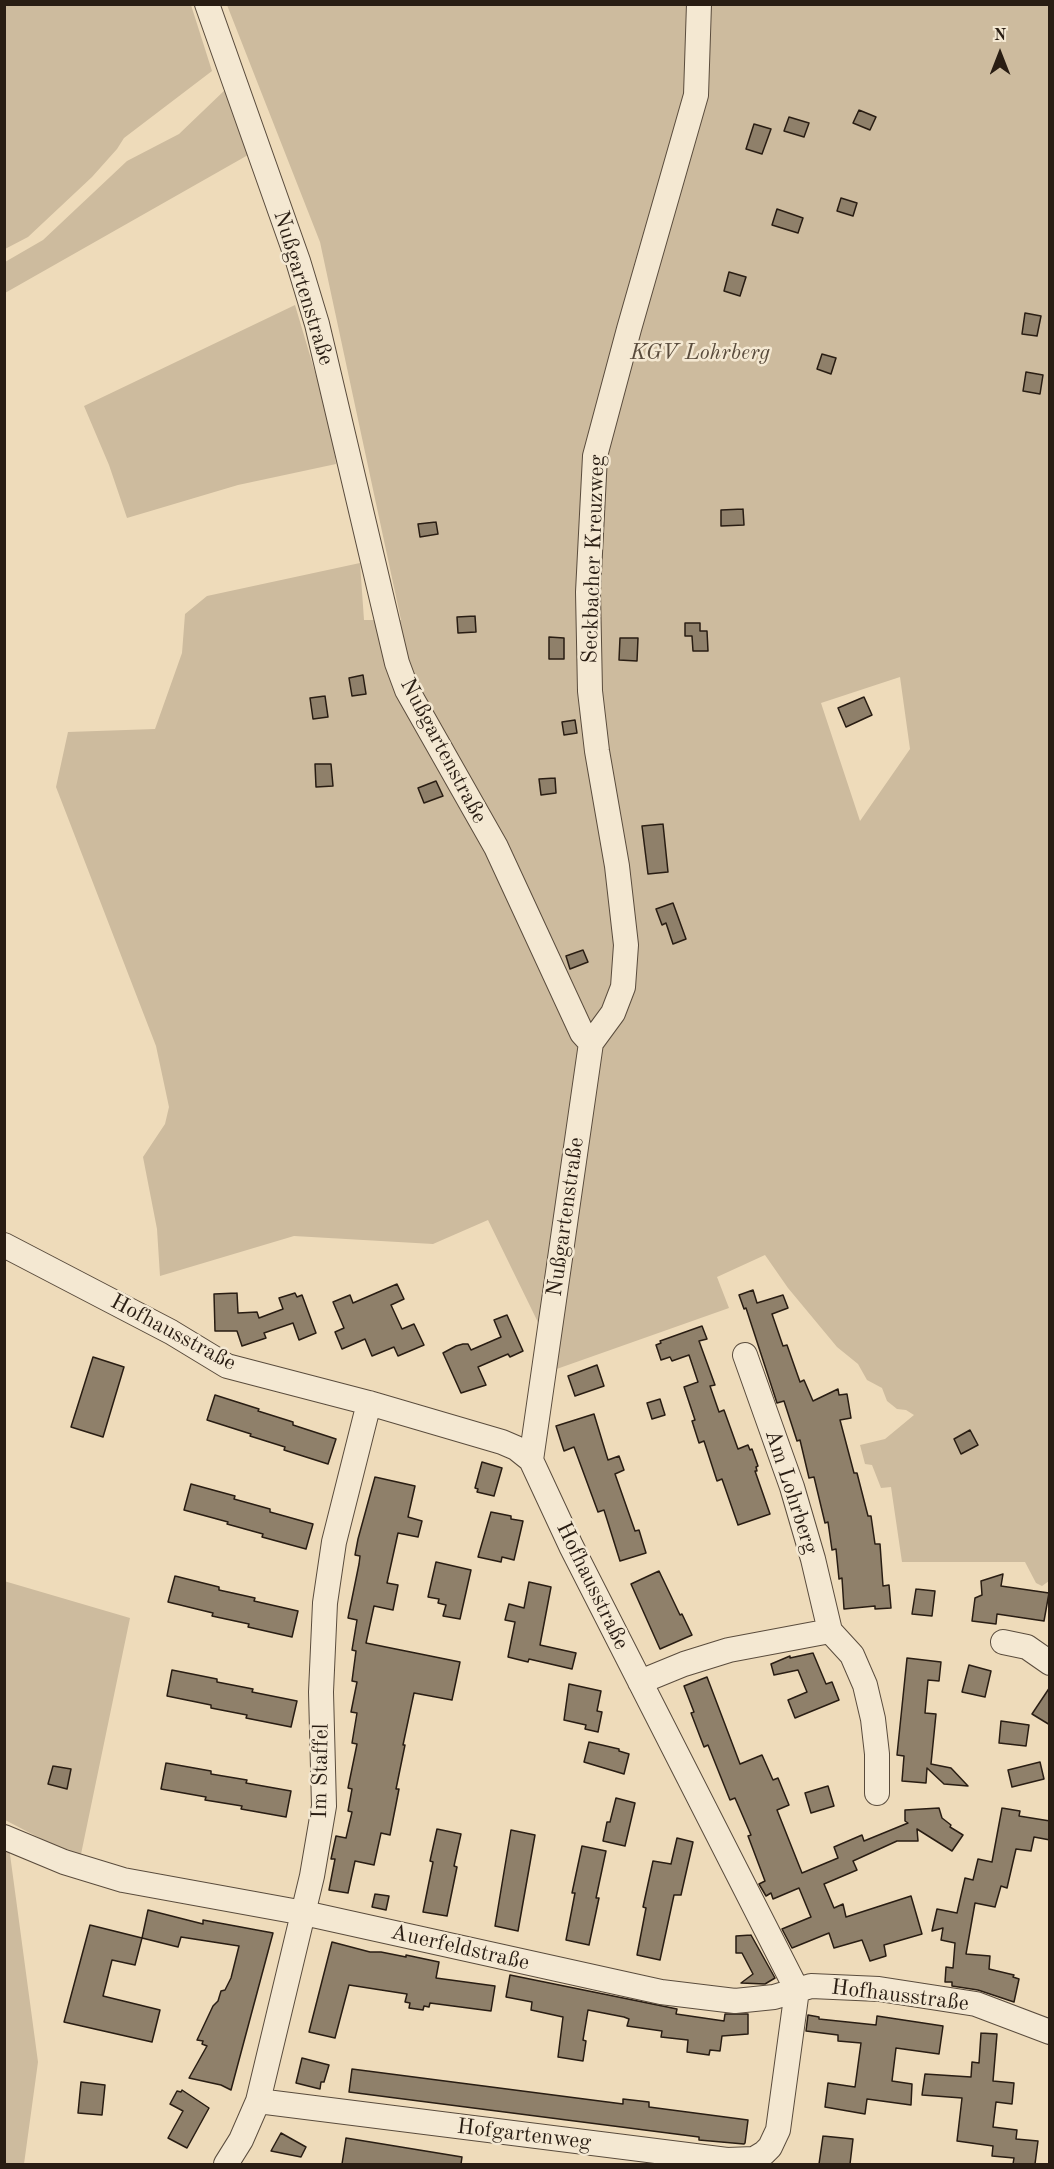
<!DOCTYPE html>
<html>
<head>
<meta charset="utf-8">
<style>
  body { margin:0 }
  #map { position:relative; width:1054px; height:2169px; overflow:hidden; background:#eedbba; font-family:"Old Standard TT",serif }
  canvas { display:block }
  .frame { position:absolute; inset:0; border:6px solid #291d13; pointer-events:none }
  .north { position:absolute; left:970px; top:24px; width:60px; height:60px; -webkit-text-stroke:4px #f4e8d2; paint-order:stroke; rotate:0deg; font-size:16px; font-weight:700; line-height:24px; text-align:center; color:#291d13 }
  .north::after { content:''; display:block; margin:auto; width:21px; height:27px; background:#291d13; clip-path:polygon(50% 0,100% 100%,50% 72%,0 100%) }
</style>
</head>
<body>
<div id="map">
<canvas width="1054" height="2169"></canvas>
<div class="frame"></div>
<div class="north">N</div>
</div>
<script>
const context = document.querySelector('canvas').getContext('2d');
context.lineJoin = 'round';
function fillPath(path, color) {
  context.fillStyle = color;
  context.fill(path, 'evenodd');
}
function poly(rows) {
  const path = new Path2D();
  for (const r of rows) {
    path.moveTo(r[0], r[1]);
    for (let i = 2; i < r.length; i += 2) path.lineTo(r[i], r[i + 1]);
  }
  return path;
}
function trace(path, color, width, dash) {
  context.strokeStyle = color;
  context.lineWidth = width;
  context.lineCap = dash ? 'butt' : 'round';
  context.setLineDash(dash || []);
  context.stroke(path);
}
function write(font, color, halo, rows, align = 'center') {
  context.font = font + ' "Old Standard TT",serif';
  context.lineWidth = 5;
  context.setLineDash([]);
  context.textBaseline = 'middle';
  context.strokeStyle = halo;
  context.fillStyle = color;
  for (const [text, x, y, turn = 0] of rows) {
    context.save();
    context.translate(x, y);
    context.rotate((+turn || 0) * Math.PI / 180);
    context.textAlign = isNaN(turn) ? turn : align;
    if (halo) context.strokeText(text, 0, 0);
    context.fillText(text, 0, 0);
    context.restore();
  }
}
const green = poly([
  [4,5,191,5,212,71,124,138,117,149,92,177,28,237,5,249],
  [227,5,1049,5,1049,1581,1042,1586,1036,1583,1025,1562,902,1562,891,1487,881,1488,872,1465,865,1464,860,1445,885,1439,914,1415,906,1410,897,1409,887,1401,882,1388,867,1380,858,1364,837,1347,788,1288,765,1255,717,1277,729,1308,551,1371,553,1353,488,1220,433,1244,294,1236,160,1276,157,1229,143,1157,165,1124,169,1107,156,1046,56,787,68,732,155,729,182,653,185,614,207,596,360,563,364,620,401,620,320,242],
  [900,677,910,749,860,821,821,703],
  [227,88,248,155,5,293,5,262,43,240,127,161,179,134],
  [295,305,331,426,336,464,238,485,127,518,109,465,84,406],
  [4,1581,130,1618,80,1859,5,1820],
  [4,1845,9,1847,38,2062,24,2164,5,2164]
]);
const building = poly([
  [859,110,876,117,870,130,853,123,859,110],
  [789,117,809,123,804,137,784,131,789,117],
  [754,124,771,129,762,154,746,149,754,124],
  [841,198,857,203,853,216,837,211,841,198],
  [777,209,803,218,798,233,772,225,777,209],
  [729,272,746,277,740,296,724,291,729,272],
  [1025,313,1041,316,1037,336,1022,334,1025,313],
  [822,354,836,358,831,374,817,369,822,354],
  [1026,372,1043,375,1040,394,1023,391,1026,372],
  [743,509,744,525,721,526,721,510,743,509],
  [436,522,438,534,420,537,418,524,436,522],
  [475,616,476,632,458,633,457,617,475,616],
  [685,623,700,623,700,631,707,631,708,651,693,651,692,636,685,636,685,623],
  [549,637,564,638,564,659,549,659,549,637],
  [620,638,638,638,637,661,619,660,620,638],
  [363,675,366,694,352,696,349,678,363,675],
  [325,696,328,717,313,719,310,698,325,696],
  [864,697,872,715,846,727,838,708,864,697],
  [575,720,577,733,564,735,562,722,575,720],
  [315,764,331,764,333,786,316,787,315,764],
  [555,778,556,793,541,795,539,779,555,778],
  [436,781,443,796,424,803,418,788,436,781],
  [663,824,668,872,648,874,642,826,663,824],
  [673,903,686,939,673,944,666,923,662,925,656,909,673,903],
  [583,950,588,962,570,969,566,956,583,950],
  [397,1284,404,1299,391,1305,402,1329,414,1324,424,1345,398,1356,394,1347,372,1356,365,1339,342,1349,335,1332,344,1328,333,1302,350,1295,353,1303,397,1284],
  [753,1290,757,1303,783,1295,788,1308,772,1314,783,1346,787,1345,800,1382,804,1380,813,1401,838,1389,839,1395,847,1394,851,1418,840,1420,854,1473,857,1473,868,1516,871,1516,875,1544,880,1544,883,1586,889,1585,891,1608,875,1609,875,1606,844,1609,842,1578,839,1579,836,1549,832,1550,828,1522,825,1523,814,1477,809,1478,800,1440,797,1441,784,1401,777,1403,746,1308,744,1309,739,1295,753,1290],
  [237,1293,238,1313,257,1312,259,1318,283,1309,279,1298,295,1293,297,1297,302,1295,316,1333,299,1340,293,1323,264,1333,266,1338,242,1346,237,1331,215,1331,214,1294,237,1293],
  [507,1315,523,1351,510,1357,508,1354,478,1367,486,1385,461,1393,443,1353,456,1346,463,1344,468,1344,471,1350,501,1337,494,1320,507,1315],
  [702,1326,707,1339,699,1341,715,1385,710,1386,719,1412,724,1410,738,1449,748,1445,750,1450,752,1449,758,1466,756,1467,757,1471,755,1471,770,1514,738,1525,722,1479,717,1481,704,1441,699,1443,692,1421,695,1420,684,1387,698,1382,689,1355,672,1361,670,1357,661,1360,656,1345,661,1343,660,1341,702,1326],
  [93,1357,124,1367,103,1437,71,1427,93,1357],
  [597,1365,604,1386,575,1396,568,1376,597,1365],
  [215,1395,259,1409,258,1411,293,1422,293,1425,336,1439,328,1464,284,1450,285,1447,250,1436,251,1434,207,1420,215,1395],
  [660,1399,665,1415,652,1419,647,1403,660,1399],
  [594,1414,608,1460,619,1456,624,1470,615,1474,635,1531,639,1530,646,1553,620,1561,604,1510,598,1512,574,1447,564,1451,556,1426,594,1414],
  [970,1430,978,1445,961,1454,954,1439,970,1430],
  [482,1462,502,1468,494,1496,477,1492,478,1489,475,1488,482,1462],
  [375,1477,415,1486,408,1517,422,1521,418,1537,398,1533,387,1583,398,1585,393,1610,374,1606,366,1643,460,1662,452,1700,414,1693,403,1745,405,1745,396,1789,399,1789,390,1835,381,1833,374,1865,355,1861,348,1893,329,1890,335,1859,331,1859,336,1836,346,1838,352,1812,348,1811,352,1789,348,1788,357,1744,352,1743,357,1713,351,1712,357,1682,352,1681,356,1651,352,1650,357,1620,348,1618,359,1564,360,1556,355,1555,358,1539,375,1477],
  [191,1484,235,1496,234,1499,270,1509,270,1512,313,1524,306,1549,262,1537,263,1534,227,1524,228,1522,184,1510,191,1484],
  [491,1512,511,1516,511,1519,523,1521,514,1560,502,1557,501,1562,478,1557,491,1512],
  [436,1562,471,1570,460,1619,443,1616,446,1605,438,1603,439,1599,428,1597,436,1562],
  [659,1571,680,1615,682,1614,692,1635,660,1649,631,1584,659,1571],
  [1003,1574,1001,1586,1049,1593,1044,1621,997,1614,996,1624,972,1621,975,1598,982,1595,981,1581,1003,1574],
  [175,1576,219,1587,219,1590,255,1598,254,1601,298,1611,292,1637,248,1627,249,1624,212,1616,213,1613,168,1602,175,1576],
  [529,1582,551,1587,540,1645,576,1653,572,1669,529,1659,528,1662,508,1657,515,1622,505,1620,509,1604,524,1608,529,1582],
  [916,1589,935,1591,932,1616,912,1614,916,1589],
  [813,1653,826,1684,832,1682,839,1700,795,1718,788,1700,807,1692,798,1670,774,1675,771,1664,790,1656,790,1658,813,1653],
  [907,1658,941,1662,939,1681,928,1680,925,1713,936,1714,931,1764,951,1768,968,1786,944,1784,927,1768,926,1783,902,1781,904,1756,897,1755,907,1658],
  [969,1665,991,1671,985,1697,962,1692,969,1665],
  [172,1670,217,1679,217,1682,253,1689,252,1692,297,1701,291,1727,246,1718,247,1715,211,1708,211,1705,167,1696,172,1670],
  [707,1677,740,1764,762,1755,773,1780,778,1778,789,1805,777,1810,802,1873,838,1858,834,1847,862,1835,864,1841,908,1823,905,1821,905,1810,939,1808,942,1818,951,1825,950,1827,963,1835,952,1851,917,1829,918,1841,897,1841,853,1861,857,1870,824,1884,834,1908,843,1904,846,1917,911,1896,922,1934,884,1945,886,1956,870,1961,862,1940,834,1948,829,1933,792,1948,782,1929,811,1917,799,1888,773,1899,771,1893,766,1896,759,1884,765,1881,748,1836,751,1835,735,1798,730,1800,708,1745,704,1747,691,1713,694,1712,684,1686,707,1677],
  [569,1684,601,1691,597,1711,602,1712,598,1732,585,1729,586,1725,564,1720,569,1684],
  [1050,1687,1050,1725,1032,1714,1050,1687],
  [1001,1721,1029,1725,1026,1746,999,1743,1001,1721],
  [589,1742,619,1749,619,1751,629,1754,624,1774,584,1762,589,1742],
  [1040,1762,1044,1779,1012,1787,1008,1770,1040,1762],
  [166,1763,211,1771,211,1774,247,1780,246,1783,291,1791,286,1817,241,1809,242,1806,205,1800,206,1797,161,1789,166,1763],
  [53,1766,71,1769,67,1789,48,1784,53,1766],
  [828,1786,834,1806,811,1813,805,1793,828,1786],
  [616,1798,635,1803,625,1846,603,1841,607,1822,610,1822,616,1798],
  [1002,1808,1020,1811,1019,1816,1050,1821,1050,1840,1034,1837,1031,1851,1016,1849,1007,1888,1001,1886,995,1907,975,1903,966,1954,990,1956,989,1969,1014,1975,1013,1977,1019,1979,1014,2002,978,1990,952,1986,952,1982,945,1982,946,1967,953,1968,955,1943,941,1940,943,1928,932,1931,937,1909,957,1913,965,1878,973,1880,978,1859,992,1862,1002,1808],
  [437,1829,461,1834,454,1866,457,1867,447,1916,423,1912,433,1862,430,1861,437,1829],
  [511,1830,535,1835,518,1931,495,1926,511,1830],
  [677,1838,693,1842,681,1895,674,1895,660,1960,637,1955,646,1908,643,1907,653,1861,671,1864,677,1838],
  [582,1846,606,1851,596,1898,599,1898,589,1945,566,1940,575,1893,572,1893,582,1846],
  [375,1894,389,1896,386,1910,372,1907,375,1894],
  [148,1910,203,1924,203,1920,273,1933,231,2090,221,2085,189,2078,207,2046,202,2044,203,2041,197,2040,213,2006,218,2001,221,1991,225,1990,231,1978,239,1946,181,1937,178,1947,142,1938,148,1910],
  [90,1925,142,1938,135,1965,112,1960,103,1996,160,2010,152,2042,64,2022,90,1925],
  [751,1935,775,1978,765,1984,741,1983,753,1974,742,1953,736,1953,736,1936,751,1935],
  [332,1942,370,1952,381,1952,406,1957,406,1955,439,1962,436,1978,495,1986,491,2011,430,2003,429,2007,424,2006,423,2010,409,2008,410,2003,405,2002,407,1994,349,1985,335,2038,309,2032,332,1942],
  [510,1975,677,2009,676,2014,724,2021,725,2014,748,2014,748,2034,722,2036,720,2051,710,2050,709,2055,687,2052,688,2040,661,2037,662,2031,627,2026,629,2019,624,2017,588,2010,583,2040,586,2041,583,2061,558,2057,563,2017,531,2010,532,2002,506,1997,510,1975],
  [808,2015,819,2017,819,2019,876,2025,877,2016,943,2026,939,2054,896,2048,892,2081,912,2084,911,2105,867,2099,865,2114,825,2107,828,2083,855,2087,861,2043,838,2041,838,2035,806,2031,808,2015],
  [981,2033,997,2034,993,2081,1014,2083,1012,2104,996,2102,993,2127,1017,2130,1016,2139,1038,2141,1035,2164,1013,2164,1014,2158,992,2156,993,2146,957,2141,962,2098,922,2095,925,2074,971,2077,972,2062,979,2063,981,2033],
  [302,2058,329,2065,324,2082,321,2082,320,2089,296,2083,302,2058],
  [352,2069,623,2104,623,2099,649,2102,649,2107,748,2120,745,2143,744,2144,699,2140,699,2137,349,2092,352,2069],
  [81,2082,105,2085,102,2115,78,2113,81,2082],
  [182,2090,209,2108,187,2148,168,2138,183,2111,170,2104,177,2091,181,2092,182,2090],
  [281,2133,306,2147,301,2157,271,2151,281,2133],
  [823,2136,853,2139,850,2164,819,2164,823,2136],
  [346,2138,462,2157,461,2164,342,2164,346,2138]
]);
const minor = poly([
  [207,4,298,261,317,324,397,663,407,690,496,847,582,1033,591,1043],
  [591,1043,613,1013,623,987,626,945,617,866,597,751,590,691,588,592,595,456,629,329,696,95,699,4],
  [4,1245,171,1332,227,1366,369,1403,502,1442,516,1448,531,1460,571,1546,797,1990],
  [745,1355,792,1487,813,1559,830,1631,852,1655,865,1685,873,1719,877,1754,877,1793],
  [531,1460,591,1043],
  [1003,1642,1027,1647,1050,1663],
  [640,1682,684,1664,729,1650,830,1631],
  [4,1837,64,1862,123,1880,304,1913,661,1992,735,2001,774,1997,811,1986,879,1989,976,2004,1050,2032],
  [258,2101,727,2160,754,2159,764,2153,770,2147,778,2130,797,1990],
  [226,2164,241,2140,258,2101,312,1876,324,1806,321,1692,325,1603,334,1542,369,1403]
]);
const streetNames = [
  ["Nußgartenstraße",303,288,73],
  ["Seckbacher Kreuzweg",594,559,-88],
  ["Nußgartenstraße",443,751,62],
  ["Nußgartenstraße",566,1217,-82],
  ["Hofhausstraße",173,1333,28],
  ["Am Lohrberg",791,1492,72],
  ["Hofhausstraße",592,1586,64],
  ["Im Staffel",321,1771,-89],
  ["Auerfeldstraße",460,1948,13],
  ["Hofhausstraße",900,1996,7],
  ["Hofgartenweg",524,2135,7]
];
const parkNames = [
  ["KGV Lohrberg",700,353]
];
fillPath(green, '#cdbb9e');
fillPath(building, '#8f806a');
trace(building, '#291d13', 1.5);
trace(minor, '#5a4c3d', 26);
trace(minor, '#f4e8d2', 24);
write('22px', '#291d13', '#f4e8d2', streetNames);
write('italic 22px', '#5a4c3d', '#f4e8d2', parkNames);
</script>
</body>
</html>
